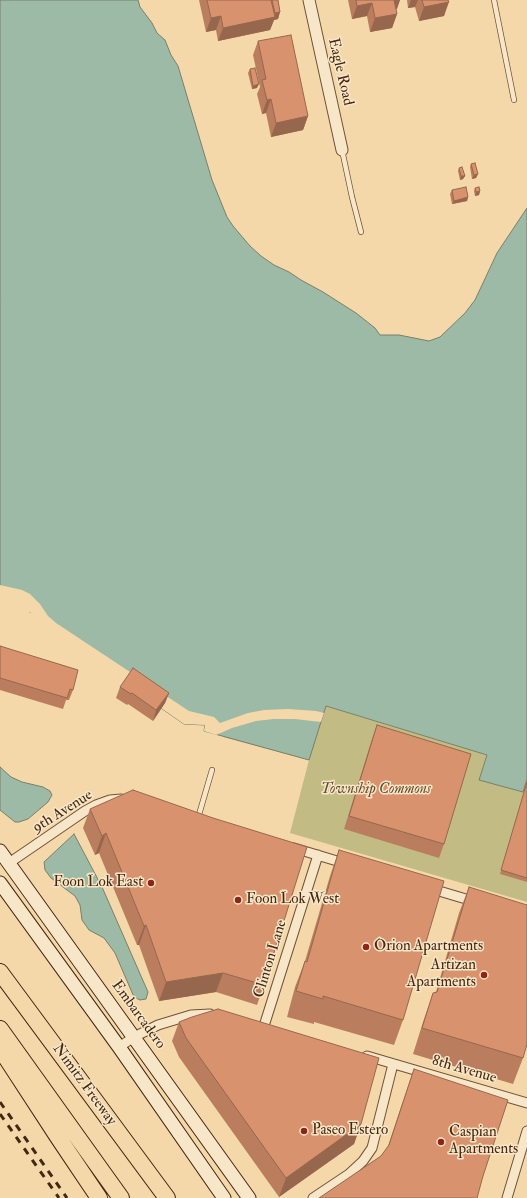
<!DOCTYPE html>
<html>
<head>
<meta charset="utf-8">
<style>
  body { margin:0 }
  canvas { display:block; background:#f4d8aa }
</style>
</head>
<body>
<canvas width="527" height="1198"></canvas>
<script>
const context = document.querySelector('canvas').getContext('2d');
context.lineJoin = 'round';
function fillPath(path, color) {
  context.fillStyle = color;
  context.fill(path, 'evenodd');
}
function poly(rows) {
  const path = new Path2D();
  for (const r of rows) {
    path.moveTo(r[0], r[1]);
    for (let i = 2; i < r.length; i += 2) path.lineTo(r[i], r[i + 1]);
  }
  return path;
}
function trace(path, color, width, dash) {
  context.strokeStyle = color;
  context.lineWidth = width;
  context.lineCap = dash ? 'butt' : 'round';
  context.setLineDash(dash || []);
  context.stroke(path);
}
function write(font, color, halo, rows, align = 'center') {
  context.font = font + ' "IM FELL Double Pica",serif';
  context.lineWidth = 3;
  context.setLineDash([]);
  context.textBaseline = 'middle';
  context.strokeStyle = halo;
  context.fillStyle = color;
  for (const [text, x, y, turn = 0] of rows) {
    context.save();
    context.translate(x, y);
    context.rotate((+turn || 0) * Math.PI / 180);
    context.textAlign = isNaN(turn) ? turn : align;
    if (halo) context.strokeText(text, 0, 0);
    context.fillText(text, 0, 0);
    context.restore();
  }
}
const green = poly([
  [325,706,487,755,479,779,522,792,527,779,527,902,290,833,309,760,223,737]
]);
const water = poly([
  [0,0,138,0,140,7,152,23,157,33,165,40,171,55,178,66,212,180,227,217,233,226,250,246,261,256,274,265,289,272,301,280,323,292,356,313,375,328,380,335,399,335,429,341,440,337,465,313,475,300,497,253,527,208,527,779,523,792,479,780,487,755,326,706,309,760,204,731,205,725,184,724,54,634,33,614,0,595,0,0],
  [0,767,11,777,22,782,43,787,50,791,52,795,48,802,28,819,19,822,15,822,0,810,0,767],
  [74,834,102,887,148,992,146,999,140,1000,134,997,115,953,104,938,89,930,82,920,80,905,75,896,51,878,45,870,44,862,74,834]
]);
const pier = poly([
  [0,585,22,590,30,594,40,604,48,616,56,623,189,711,214,717,220,723,248,713,264,710,288,709,316,711,324,713,321,722,295,719,274,719,256,721,232,728,216,735,204,731,205,725,184,724,161,708,164,703,125,685,51,633,32,615,30,612,29,613,12,603,0,598]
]);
const service = poly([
  [494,0,514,100],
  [342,150,352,197,361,232],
  [198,818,212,770]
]);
const minor = poly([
  [294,848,347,864],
  [9,863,85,811,96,805,110,800,121,799],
  [429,888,476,902],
  [264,1026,318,855],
  [119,1047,134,1037,158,1025,191,1015,210,1014],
  [367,1056,527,1103],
  [313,1198,349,1174,363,1161,372,1148,393,1064],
  [507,1198,527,1131]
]);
const tertiary = poly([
  [309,0,342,150]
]);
const secondary = poly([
  [0,851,249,1198],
  [0,883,119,1047,224,1198]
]);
const motorway = poly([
  [0,972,167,1198],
  [0,1029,121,1198],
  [0,1048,58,1137,99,1198]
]);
const rail = poly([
  [0,1102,67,1198],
  [0,1114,59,1198]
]);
const wall = poly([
  [199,0,278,0,280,12,278,19,274,20,270,30,218,41,216,30,206,32],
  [348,0,400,0,396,9,397,14,392,28,370,32,367,16,352,19],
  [407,0,448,0,444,16,419,21,415,7,408,8],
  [258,41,308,116,303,130,271,137,266,113,262,114,257,94,260,87,253,55],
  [250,69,257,88,252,89,248,73],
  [471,164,478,174,476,178,472,179,470,167],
  [459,168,465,176,463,179,460,180,458,171],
  [475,188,480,191,479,195,475,196,474,191],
  [452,190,468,197,467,201,452,204,450,194],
  [0,646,73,690,69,700,66,700,63,709,0,690],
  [120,687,169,693,165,703,153,721,128,704,127,705,116,698],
  [377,725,444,844,439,858,344,829,372,739],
  [527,782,527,882,500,874],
  [90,809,264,985,257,1005,216,992,159,1001,139,945,137,945,99,853,95,855,83,828],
  [339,850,403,1020,394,1045,314,1022,314,1024,287,1017,295,987,305,961,330,876],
  [469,887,523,1058,513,1084,413,1054,424,1019,433,993,436,992,459,913],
  [179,1022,361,1124,354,1144,279,1197,179,1057,172,1041],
  [414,1069,483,1176,381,1156,388,1146,407,1089]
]);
const shadedWall = poly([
  [393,0,400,0,397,9,389,11],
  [411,0,418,0,415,7,408,8],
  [449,2,444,16,419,21,424,7],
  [372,3,367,16,352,19,357,6],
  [280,12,278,19,274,20,270,30,218,41,223,28,274,17,275,13],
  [397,14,392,28,370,32,375,18],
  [221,16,216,30,206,32,211,18],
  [259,84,257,88,252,89,253,86],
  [271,99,266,113,262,114,267,100],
  [308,116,303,130,271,137,276,123],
  [478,174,476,178,472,179,474,175],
  [461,176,465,176,463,179,460,180],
  [480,191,479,195,475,196,476,192],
  [468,197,467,201,452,204,454,201],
  [169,693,165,703,153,721,156,710],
  [106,833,99,853,95,855,102,836],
  [146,925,139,945,137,945,144,926],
  [223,973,216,992,159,1001,166,982],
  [361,1124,354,1144,279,1197,286,1178]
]);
const building = poly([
  [207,0,271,0,275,17,223,28,221,16,211,18,207,0],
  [272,0,278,0,280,12,275,13,272,0],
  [356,0,394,0,397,14,375,18,372,3,357,6,356,0],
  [422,0,448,0,449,2,424,7,422,0],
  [291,35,308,116,276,123,271,99,267,100,262,80,266,79,258,41,291,35],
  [255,68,259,84,253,86,250,69,255,68],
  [475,163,478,174,474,175,471,164,475,163],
  [462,167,465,176,461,176,459,168,462,167],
  [466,187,468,197,454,201,452,190,466,187],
  [479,187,480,191,476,192,475,188,479,187],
  [0,646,78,670,73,690,70,689,67,698,0,678,0,646],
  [133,668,169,693,156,710,132,693,131,694,120,687,133,668],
  [377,725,471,754,444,844,349,816,377,725],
  [527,782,527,878,501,870,527,782],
  [133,790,213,818,307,847,264,985,223,973,166,982,146,925,144,926,106,833,102,836,90,809,133,790],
  [339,850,444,881,403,1020,323,996,323,999,296,991,305,961,307,962,339,850],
  [469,887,527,905,527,1044,523,1058,422,1028,433,993,437,992,469,887],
  [218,1009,379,1058,361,1124,286,1178,186,1038,179,1022,192,1017,218,1009],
  [414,1069,508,1100,483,1176,477,1198,319,1198,381,1156,389,1145,414,1069]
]);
const markers = [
  [151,883,4,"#8f2418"],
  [238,900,4,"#8f2418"],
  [366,947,4,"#8f2418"],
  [484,975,4,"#8f2418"],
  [304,1131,4,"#8f2418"],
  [441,1142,4,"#8f2418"]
];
const streetNames = [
  ["Eagle Road",340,72,77],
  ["9th Avenue",63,812,-32],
  ["Clinton Lane",271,959,-73],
  ["Embarcadero",138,1015,54],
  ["8th Avenue",464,1070,16],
  ["Nimitz Freeway",84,1085,54]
];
const parkNames = [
  ["Township Commons",376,790]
];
const poiNames = [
  ["Foon Lok East",143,883,"right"],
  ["Foon Lok West",246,900],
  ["Orion Apartments",374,947],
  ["Artizan",476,966,"right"],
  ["Apartments",476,983,"right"],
  ["Paseo Estero",312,1131],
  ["Caspian",449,1133],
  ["Apartments",449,1150]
];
fillPath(green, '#c2bc84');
fillPath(water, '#9cbaa5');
trace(water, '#797f6a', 1);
fillPath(pier, '#f4d8aa');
trace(service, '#705337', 6);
trace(minor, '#705337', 11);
trace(tertiary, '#705337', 13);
trace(secondary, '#442711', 15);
trace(motorway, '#442711', 18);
trace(service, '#f8e6c8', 4.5);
trace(minor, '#f8e6c8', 9);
trace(tertiary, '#f8e6c8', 11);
trace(secondary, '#f8e6c8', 13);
trace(motorway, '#f4d8aa', 16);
trace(rail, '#442711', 3, [7, 7]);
fillPath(wall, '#ba7e5f');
fillPath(shadedWall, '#97674d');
fillPath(building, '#d8936e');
trace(building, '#97674d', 1);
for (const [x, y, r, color] of markers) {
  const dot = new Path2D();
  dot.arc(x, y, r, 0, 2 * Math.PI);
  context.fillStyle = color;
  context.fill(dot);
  trace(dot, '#f8e6c8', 1.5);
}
write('15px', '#442711', '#f8e6c8', streetNames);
write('italic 15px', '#644c2e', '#f8e6c8', parkNames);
write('15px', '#442711', '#f8e6c8', poiNames, 'left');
</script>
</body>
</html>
